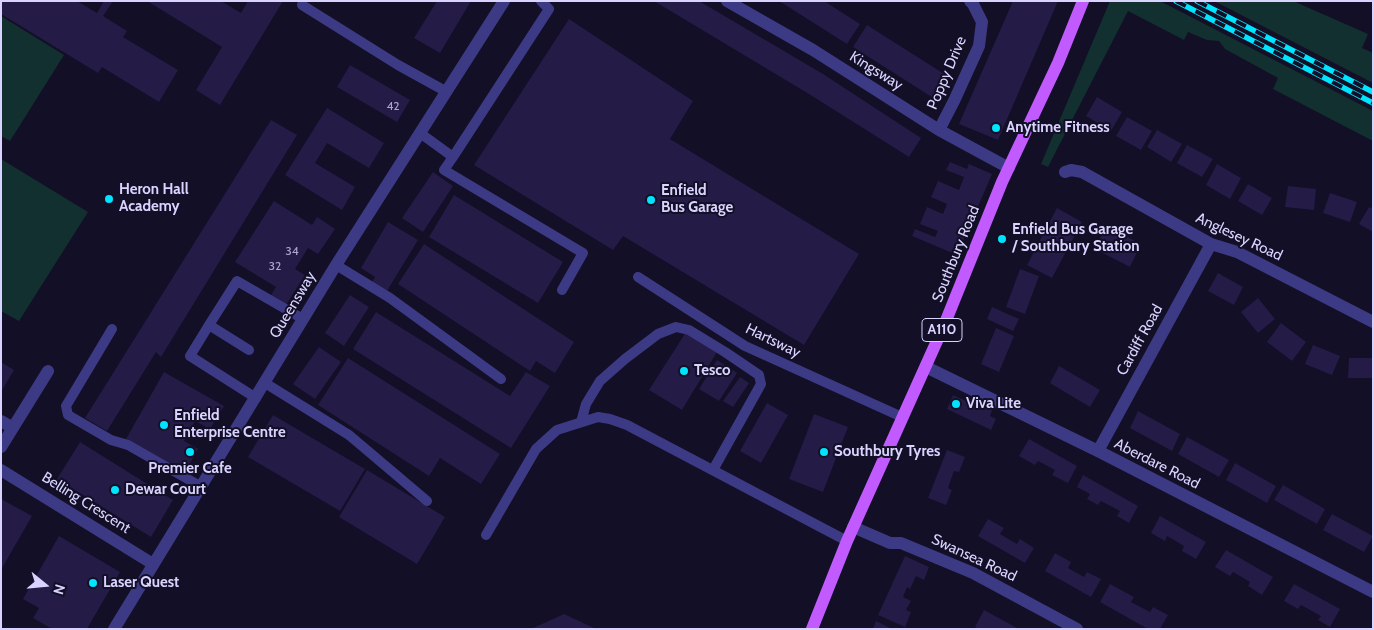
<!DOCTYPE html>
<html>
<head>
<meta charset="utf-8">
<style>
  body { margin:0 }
  #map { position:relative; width:1374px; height:630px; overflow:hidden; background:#130f26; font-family:Cabin,sans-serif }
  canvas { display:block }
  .frame { position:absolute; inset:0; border:2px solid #d9d4ff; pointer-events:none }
  .north { position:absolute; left:20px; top:560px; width:50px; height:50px; -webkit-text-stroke:4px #130f26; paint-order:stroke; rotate:107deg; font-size:14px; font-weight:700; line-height:20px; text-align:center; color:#d9d4ff }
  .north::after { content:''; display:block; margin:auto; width:18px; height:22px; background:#d9d4ff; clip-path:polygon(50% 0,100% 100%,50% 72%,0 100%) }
</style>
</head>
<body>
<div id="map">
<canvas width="1374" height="630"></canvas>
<div class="frame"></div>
<div class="north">N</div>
</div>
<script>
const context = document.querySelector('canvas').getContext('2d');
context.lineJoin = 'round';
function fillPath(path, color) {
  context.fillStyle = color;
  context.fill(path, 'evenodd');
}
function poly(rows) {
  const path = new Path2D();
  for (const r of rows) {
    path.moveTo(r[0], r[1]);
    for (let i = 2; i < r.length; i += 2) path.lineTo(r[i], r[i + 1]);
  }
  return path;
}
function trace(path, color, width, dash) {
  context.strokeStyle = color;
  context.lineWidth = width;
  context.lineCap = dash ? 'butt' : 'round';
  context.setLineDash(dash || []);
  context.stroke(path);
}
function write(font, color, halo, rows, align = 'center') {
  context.font = font + ' Cabin,sans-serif';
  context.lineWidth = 4;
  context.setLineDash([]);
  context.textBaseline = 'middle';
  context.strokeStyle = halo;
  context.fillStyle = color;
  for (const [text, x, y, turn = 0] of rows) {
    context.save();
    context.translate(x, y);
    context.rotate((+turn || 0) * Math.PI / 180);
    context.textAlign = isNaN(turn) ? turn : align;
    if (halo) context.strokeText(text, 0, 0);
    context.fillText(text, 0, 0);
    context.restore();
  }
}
const green = poly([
  [1110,1,1160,1,1373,111,1373,141,1273,89,1278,78,1225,49,1219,41,1207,40,1188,32,1184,40,1128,11,1048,167,1041,164],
  [1214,1,1293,1,1368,34,1362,48,1373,53,1373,83],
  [1,16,64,55,10,141,1,136],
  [1,159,88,212,19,321,1,311]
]);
const building = poly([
  [1,1,77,1,97,13,104,1,113,1,103,16,127,31,123,37,178,70,159,102,102,67,98,73,1,14],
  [147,1,221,1,241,13,248,1,283,1,220,105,196,90,222,47],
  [437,1,471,1,440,53,414,38],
  [654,1,699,1,823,74,921,138,909,157,809,94],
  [779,1,824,1,860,24,847,44],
  [1013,1,1058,1,998,140,959,124],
  [569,19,693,101,670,139,859,254,804,345,623,236,613,250,474,165],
  [867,25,949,77,935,99,853,47],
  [350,65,410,100,397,122,337,87],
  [1097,97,1122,112,1111,131,1086,116],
  [327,108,384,143,369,168,327,143,315,163,355,187,342,210,285,175],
  [1127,117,1152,131,1141,150,1116,136],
  [271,120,297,135,161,357,156,352,107,431,85,418],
  [1157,130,1182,144,1171,162,1147,147],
  [1187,145,1213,159,1202,177,1177,163],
  [950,162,967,169,969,164,992,174,957,255,912,236,915,229,935,237,938,231,920,224,927,207,943,214,947,204,931,197,938,181,959,190,964,177,946,170],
  [1217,164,1241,178,1230,199,1206,185],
  [433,172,453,186,423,232,402,218],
  [1248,184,1272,198,1262,215,1238,201],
  [1288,186,1316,189,1314,210,1285,207],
  [1330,193,1357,202,1350,222,1323,213],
  [454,195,563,262,538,303,429,237],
  [274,201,312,225,317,217,335,229,318,254,308,248,295,269,305,275,286,305,271,295,276,287,235,262],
  [1369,207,1373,209,1373,232,1359,224],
  [1057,208,1082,222,1052,278,1027,265],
  [388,222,418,240,387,291,372,282,375,277,361,268],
  [1106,226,1141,244,1130,267,1095,249],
  [424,244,574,342,555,373,536,361,530,371,398,284],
  [1020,269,1039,276,1025,314,1006,307],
  [1218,273,1243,287,1234,305,1208,291],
  [350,295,369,307,344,346,325,333],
  [1258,298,1275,319,1258,333,1241,312],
  [992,307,1019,319,1013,331,987,319],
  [376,312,510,396,526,372,550,386,511,448,353,349],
  [1281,323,1306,342,1292,361,1267,342],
  [996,328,1014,336,999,372,981,364],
  [686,332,717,352,682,410,649,390],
  [1313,345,1340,356,1332,375,1305,364],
  [319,347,341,362,315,399,293,384],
  [348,358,500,454,481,484,440,458,429,476,318,405],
  [1349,358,1373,358,1373,378,1348,378],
  [717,360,737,373,719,401,699,389],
  [1,362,14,370,1,392],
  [1059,366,1100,390,1090,407,1050,383],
  [164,372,224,406,210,429,195,421,184,441,198,449,185,472,126,439],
  [740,377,749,383,733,407,723,401],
  [953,395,977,406,979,402,993,408,990,416,996,419,991,430,947,409],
  [767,403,788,415,761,463,740,451],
  [1138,411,1180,434,1172,451,1130,428],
  [814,414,848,427,823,492,789,479],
  [273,415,365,469,340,511,248,457],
  [1187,437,1229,460,1219,477,1178,454],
  [1029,439,1077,466,1068,483,1052,475,1055,470,1038,461,1035,465,1019,456],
  [80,442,173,500,151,537,57,479],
  [947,450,965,457,959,472,954,471,948,488,952,490,946,505,928,498],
  [1235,463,1276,486,1267,503,1226,480],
  [367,470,445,517,417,564,339,517],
  [1083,475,1138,506,1129,523,1117,516,1120,511,1101,501,1098,505,1087,499,1090,494,1077,487],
  [1283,485,1325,509,1317,524,1274,500],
  [1,499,32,516,1,570],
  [1332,514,1373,536,1364,552,1323,530],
  [1160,516,1206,542,1196,559,1182,551,1184,546,1167,536,1165,541,1151,533],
  [988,519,1004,528,1000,534,1017,544,1020,539,1034,548,1025,563,978,536],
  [59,536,120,572,87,629,52,629,33,618,39,608,23,599],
  [1226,550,1273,577,1262,595,1248,586,1250,582,1233,572,1230,576,1215,567],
  [1055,553,1071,562,1068,568,1084,577,1087,572,1101,579,1091,597,1045,571],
  [905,556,929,567,924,580,916,576,910,589,907,587,903,597,911,601,906,610,911,612,905,627,878,615],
  [1110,584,1134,597,1131,602,1150,612,1153,607,1168,615,1160,629,1148,629,1100,602],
  [1294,584,1340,609,1330,627,1318,620,1321,616,1301,605,1298,609,1284,601],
  [984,610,1019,629,979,629,975,627],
  [564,614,596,629,531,629],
  [876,621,892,629,873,629]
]);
const service = poly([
  [302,5,398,65,447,92],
  [420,133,453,157,444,170,583,253,562,290],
  [453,157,549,9,541,1],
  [336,265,390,298,501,379],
  [638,277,745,346,902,417],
  [209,325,249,350],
  [112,329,66,406,68,415,111,440,128,445,200,486],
  [265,383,349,435,427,501],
  [256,398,190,356,209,325,237,281,303,319],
  [581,422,586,404,600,381,625,359,658,334,676,327,689,330,725,352,759,375,761,384,713,470],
  [486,535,536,449,557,430,598,417,610,419,627,425,847,541]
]);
const minor = poly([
  [727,1,813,50,939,130,1009,168],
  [939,130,954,101,979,46,982,22,973,4,970,1],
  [1065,172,1071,170,1082,172,1211,244,1237,252,1373,322],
  [926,367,1098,451,1373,592],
  [1,421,13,428],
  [1,447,48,371],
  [1098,451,1211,244],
  [1,470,153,564],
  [853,527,890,543,901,543,973,573,1077,629],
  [114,629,336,265,504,1]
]);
const primary = poly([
  [812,629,847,541,945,323,1002,182,1058,63,1083,1]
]);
const rail = poly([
  [1176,1,1373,103],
  [1197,1,1373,92]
]);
const markers = [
  [996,128,5,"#00e5ff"],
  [109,199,5,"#00e5ff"],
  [651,200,5,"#00e5ff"],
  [1002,239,5,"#00e5ff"],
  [684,371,5,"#00e5ff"],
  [956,404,5,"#00e5ff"],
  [164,425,5,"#00e5ff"],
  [190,452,5,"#00e5ff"],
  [824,452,5,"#00e5ff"],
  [115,490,5,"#00e5ff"],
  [93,583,5,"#00e5ff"]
];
const numberNames = [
  ["42",393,106],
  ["34",292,251],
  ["32",275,266]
];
const shields = [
  [942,330,40]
];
const shieldNames = [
  ["A110",942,330]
];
const streetNames = [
  ["Kingsway",876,71,32],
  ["Poppy Drive",947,73,-67],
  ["Anglesey Road",1239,237,25],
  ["Southbury Road",956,254,-68],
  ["Queensway",293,305,-59],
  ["Cardiff Road",1140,340,-61],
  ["Hartsway",773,341,26],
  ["Aberdare Road",1157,464,27],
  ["Belling Crescent",86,503,32],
  ["Swansea Road",974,558,25]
];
const poiNames = [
  ["Anytime Fitness",1006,128],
  ["Heron Hall",119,190],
  ["Academy",119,207],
  ["Enfield",661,191],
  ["Bus Garage",661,208],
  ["Enfield Bus Garage",1012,230],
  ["/ Southbury Station",1012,247],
  ["Tesco",694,371],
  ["Viva Lite",966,404],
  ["Enfield",174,416],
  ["Enterprise Centre",174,433],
  ["Southbury Tyres",834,452],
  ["Premier Cafe",190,469,"center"],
  ["Dewar Court",125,490],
  ["Laser Quest",103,583]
];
fillPath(green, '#12302f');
fillPath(building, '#241b47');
trace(service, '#3d3a85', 10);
trace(minor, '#3d3a85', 12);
trace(primary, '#c25bff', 12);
trace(rail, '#00e5ff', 5.5);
trace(rail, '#130f26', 4, [11]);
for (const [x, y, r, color] of markers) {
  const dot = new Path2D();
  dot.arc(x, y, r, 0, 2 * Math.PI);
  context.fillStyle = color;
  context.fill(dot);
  trace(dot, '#130f26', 2);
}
write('12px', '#aca6d1', null, numberNames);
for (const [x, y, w] of shields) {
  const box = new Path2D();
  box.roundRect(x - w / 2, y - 11.5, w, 23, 4);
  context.fillStyle = '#130f26';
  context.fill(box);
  trace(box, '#d9d4ff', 1);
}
write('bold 14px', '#d9d4ff', null, shieldNames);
write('15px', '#d9d4ff', '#130f26', streetNames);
write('bold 15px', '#d9d4ff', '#130f26', poiNames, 'left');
</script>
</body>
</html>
